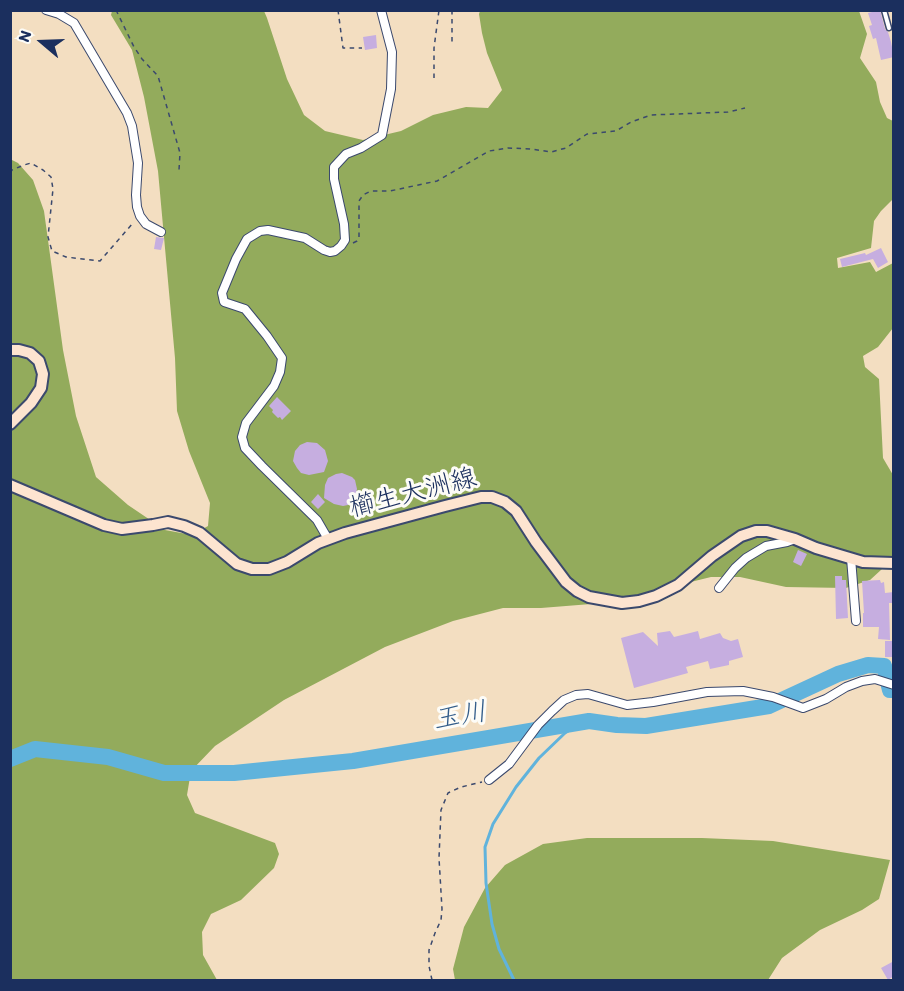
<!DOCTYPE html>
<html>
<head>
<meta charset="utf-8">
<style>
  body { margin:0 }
  #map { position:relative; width:904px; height:991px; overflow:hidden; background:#f3dec1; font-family:Itim,sans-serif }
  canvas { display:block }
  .frame { position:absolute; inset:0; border:12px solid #1b2f5e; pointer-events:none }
  .north { position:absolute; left:12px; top:12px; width:60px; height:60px; -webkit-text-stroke:4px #fdfcf7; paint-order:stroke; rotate:289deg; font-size:16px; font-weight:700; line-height:24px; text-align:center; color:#1b2f5e }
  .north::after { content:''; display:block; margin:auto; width:21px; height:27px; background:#1b2f5e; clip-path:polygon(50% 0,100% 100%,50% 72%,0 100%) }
</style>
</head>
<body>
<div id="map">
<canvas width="904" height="991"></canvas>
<div class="frame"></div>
<div class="north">N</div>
</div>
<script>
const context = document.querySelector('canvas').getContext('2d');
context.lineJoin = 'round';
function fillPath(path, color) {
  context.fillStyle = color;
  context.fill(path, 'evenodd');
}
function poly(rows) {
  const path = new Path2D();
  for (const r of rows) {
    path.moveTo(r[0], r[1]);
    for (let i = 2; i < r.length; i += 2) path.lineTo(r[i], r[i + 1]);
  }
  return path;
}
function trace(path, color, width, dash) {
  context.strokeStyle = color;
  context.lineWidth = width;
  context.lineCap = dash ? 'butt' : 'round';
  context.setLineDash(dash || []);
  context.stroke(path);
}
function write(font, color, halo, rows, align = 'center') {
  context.font = font + ' Itim,"Klee One",sans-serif';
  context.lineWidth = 6;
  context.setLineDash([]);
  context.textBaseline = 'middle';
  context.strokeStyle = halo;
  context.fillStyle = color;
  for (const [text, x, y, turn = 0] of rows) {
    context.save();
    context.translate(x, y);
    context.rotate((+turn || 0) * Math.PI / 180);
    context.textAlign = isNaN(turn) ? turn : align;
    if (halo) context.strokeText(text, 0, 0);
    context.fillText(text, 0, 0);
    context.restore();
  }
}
const forest = poly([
  [112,11,264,11,267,18,287,79,304,115,325,131,363,140,401,131,433,115,466,107,488,108,502,90,487,53,482,33,479,14,480,11,859,11,867,34,860,58,876,82,880,102,887,118,893,121,893,199,881,211,874,221,871,248,837,258,838,268,870,262,876,272,893,263,893,328,878,347,863,356,865,367,879,379,883,458,893,475,893,559,870,580,846,588,786,587,740,577,711,577,642,594,591,604,541,608,503,608,453,621,385,647,284,700,215,746,191,771,187,795,195,813,275,843,279,854,274,868,241,900,211,914,202,932,203,955,217,980,11,980,10,159,18,163,33,180,44,211,63,350,76,416,96,477,128,505,165,530,192,535,208,526,210,503,189,451,177,411,175,358,158,171,144,97,132,50,111,15],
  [587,838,702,838,773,841,890,860,879,899,862,910,820,930,782,958,768,980,455,980,453,969,464,927,485,888,505,865,543,844]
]);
const stream = poly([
  [514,980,499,949,492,924,486,883,485,847,493,824,516,787,539,758,565,733,580,723]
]);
const river = poly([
  [10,759,35,749,108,757,164,773,234,773,353,761,589,721,617,725,646,726,769,706,838,674,868,665,884,666,890,690,894,690]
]);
const building = poly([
  [872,10,880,10,885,29,888,32,891,42,894,57,881,60,876,38,873,39,869,26,872,25,868,13,872,12],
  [376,35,377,48,365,50,363,37],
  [156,237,164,238,161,250,154,249],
  [881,248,888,262,878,268,873,259,842,267,840,259,865,253,866,255],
  [277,397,291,411,282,420,280,417,278,418,272,412,273,410,269,406],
  [307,442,317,443,325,450,328,461,324,472,309,475,301,473,297,468,293,461,295,451,300,445],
  [342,473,352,477,355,480,357,489,355,498,348,505,343,506,334,504,324,498,325,485,328,478,336,474],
  [318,494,325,502,318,509,311,502],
  [798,550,807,554,801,566,793,562],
  [835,576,842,576,842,580,846,580,848,618,836,619],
  [880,580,881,583,884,582,885,593,894,592,894,603,889,603,890,640,878,639,879,627,863,627,863,613,864,613,862,581],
  [670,631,674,637,698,631,700,639,720,633,723,638,731,641,738,639,743,657,729,661,729,665,710,669,708,661,686,667,688,673,634,688,621,638,643,632,658,646,657,633],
  [885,641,894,641,894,657,885,657],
  [894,961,894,976,888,980,881,968]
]);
const path = poly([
  [116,10,134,47,142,59,158,76,180,153,179,170],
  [338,10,343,48,362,48],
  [452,10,452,44],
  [434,78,434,48,439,10],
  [10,173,12,170,24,165,31,163,43,170,51,177,53,189,48,237,52,251,66,257,100,261,133,223],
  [353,243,357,241,359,237,359,201,363,195,371,191,390,191,437,181,489,151,508,148,531,149,551,152,566,148,587,134,616,131,631,122,651,115,728,112,745,108],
  [432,980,429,966,429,950,435,933,441,920,442,909,439,858,441,810,448,793,461,787,482,782]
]);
const lane = poly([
  [884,10,889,28]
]);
const street = poly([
  [46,10,59,14,74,23,127,113,132,126,138,163,136,195,137,207,140,216,146,224,161,232],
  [328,539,317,520,262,466,245,448,242,437,246,423,274,386,280,372,282,358,267,336,245,309,224,302,222,293,236,259,247,239,260,231,268,230,305,238,324,250,330,252,335,251,341,246,345,240,344,224,334,179,334,167,346,154,361,148,382,135,391,89,392,52,381,10],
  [851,558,856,621],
  [719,588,735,568,746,558,766,546,787,542,795,539],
  [489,780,509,764,538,725,552,711,564,700,576,695,588,694,627,705,653,702,707,692,743,691,773,697,803,708,826,699,846,687,862,681,875,679,894,685]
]);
const secondary = poly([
  [10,350,19,350,30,353,39,361,43,374,41,388,31,403,10,424],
  [10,485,104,525,122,529,153,525,168,522,184,526,200,533,237,564,252,569,269,569,287,562,318,543,345,533,445,506,481,497,492,497,505,502,516,511,536,542,566,582,577,591,589,597,622,603,639,601,656,596,678,585,712,556,741,536,756,531,767,531,795,539,816,548,863,562,894,563]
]);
const streetNames = [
  ["櫛生大洲線",413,494,-14]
];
const waterNames = [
  ["玉川",460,717,-10]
];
fillPath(forest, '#93ab5c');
trace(stream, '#60b3dc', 3);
trace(river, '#60b3dc', 16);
fillPath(building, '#c6aee0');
trace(lane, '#3b496d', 7);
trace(street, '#3b496d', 10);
trace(secondary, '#3b496d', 14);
trace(path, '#3b496d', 1.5, [4.5, 4.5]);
trace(lane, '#fff', 4);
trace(street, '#fff', 8);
trace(secondary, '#fde4d0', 10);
write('26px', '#1b2f5e', '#fdfcf7', streetNames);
write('italic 27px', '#335d8a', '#fdfcf7', waterNames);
</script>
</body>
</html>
